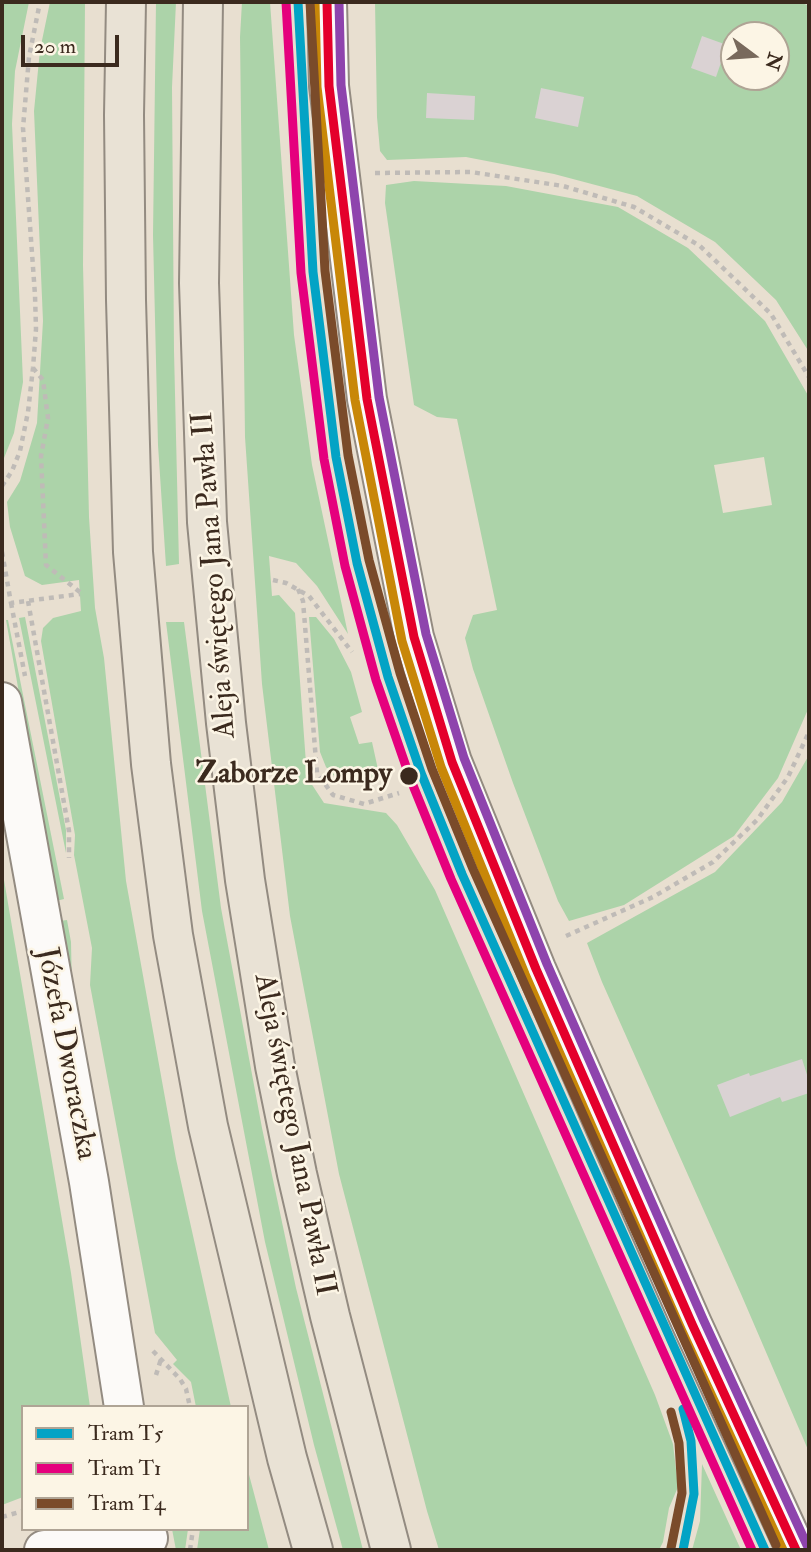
<!DOCTYPE html>
<html>
<head>
<meta charset="utf-8">
<style>
  body { margin:0 }
  #map { position:relative; width:811px; height:1552px; overflow:hidden; background:#e8dfd0; font-family:"IM FELL Double Pica",serif }
  canvas { display:block }
  .frame { position:absolute; inset:0; border:4px solid #3b2a1e; pointer-events:none }
  .legend { position:absolute; left:21px; top:1405px; width:228px; height:126px; box-sizing:border-box; background:#fcf5e5; border:2px solid #afa495; margin:0; padding:9px 12px; list-style:none; font-size:21px; color:#3b2a1e }
  .legend li { display:flex; align-items:center; gap:14px; height:35px }
  .legend b { width:35px; border:2px solid #afa495 }
  .north { position:absolute; left:720px; top:21px; width:70px; height:70px; box-sizing:border-box; background:#fcf5e5; border:2px solid #afa495; border-radius:50%; rotate:106deg; font-size:19px; font-weight:700; line-height:28px; text-align:center; color:#3b2a1e }
  .north::after { content:''; display:block; margin:auto; width:24px; height:32px; background:#78695c; clip-path:polygon(50% 0,100% 100%,50% 72%,0 100%) }
  .scale { position:absolute; left:21px; top:35px; width:98px; height:32px; box-sizing:border-box; border:4px solid #3b2a1e; border-top:0; padding-left:9px; font-size:21px; line-height:24px; white-space:nowrap; color:#3b2a1e; -webkit-text-stroke:5px #fcf5e5; paint-order:stroke }
</style>
</head>
<body>
<div id="map">
<canvas width="811" height="1552"></canvas>
<div class="frame"></div>
<ul class="legend">
<li><b style="height:9px;background:#03a3c5"></b>Tram T5</li>
<li><b style="height:9px;background:#e5007d"></b>Tram T1</li>
<li><b style="height:9px;background:#7a4b2a"></b>Tram T4</li>
</ul>
<div class="north">N</div>
<div class="scale">20 m</div>
</div>
<script>
const context = document.querySelector('canvas').getContext('2d');
context.lineJoin = 'round';
function fillPath(path, color) {
  context.fillStyle = color;
  context.fill(path, 'evenodd');
}
function poly(rows) {
  const path = new Path2D();
  for (const r of rows) {
    path.moveTo(r[0], r[1]);
    for (let i = 2; i < r.length; i += 2) path.lineTo(r[i], r[i + 1]);
  }
  return path;
}
function trace(path, color, width, dash) {
  context.strokeStyle = color;
  context.lineWidth = width;
  context.lineCap = dash ? 'butt' : 'round';
  context.setLineDash(dash || []);
  context.stroke(path);
}
function write(font, color, halo, rows, align = 'center') {
  context.font = font + ' "IM FELL Double Pica",serif';
  context.lineWidth = 5;
  context.setLineDash([]);
  context.textBaseline = 'middle';
  context.strokeStyle = halo;
  context.fillStyle = color;
  for (const [text, x, y, turn = 0] of rows) {
    context.save();
    context.translate(x, y);
    context.rotate((+turn || 0) * Math.PI / 180);
    context.textAlign = isNaN(turn) ? turn : align;
    if (halo) context.strokeText(text, 0, 0);
    context.fillText(text, 0, 0);
    context.restore();
  }
}
const green = poly([
  [2,2,29,2,15,71,12,124,23,382,14,433,2,463],
  [50,2,85,2,83,265,89,517,95,608,104,658,126,881,176,1159,231,1407,196,1407,191,1382,173,1364,177,1360,155,1333,90,985,92,948,74,855,75,835,41,641,43,628,53,618,81,611,79,580,42,585,25,576,10,527,7,502,20,481,37,423,43,321,34,111,40,50],
  [156,2,176,2,172,87,174,351,179,564,166,566,158,445,153,235],
  [242,2,270,2,294,335,312,465,348,634,317,586,296,563,269,556,272,596,279,595,295,613,307,777,324,803,386,813,397,825,435,890,655,1395,673,1444,678,1487,669,1508,663,1542,659,1550,439,1550,427,1511,339,1174,290,916,262,684,245,437,240,37],
  [375,2,800,2,809,6,809,352,776,300,715,242,637,196,554,174,466,157,387,160,380,151,377,117],
  [734,35,776,35,776,77,734,77],
  [414,181,506,186,618,207,688,248,765,321,809,397,809,707,778,778,734,836,624,905,569,921,558,901,513,783,473,669,465,638,473,615,497,610,457,419,437,417,414,405,385,203,386,185],
  [764,457,772,505,723,513,714,465],
  [25,617,66,830,66,853,19,618],
  [309,617,316,617,334,639,351,672,362,712,350,717,359,744,372,742,379,774,373,780,356,783,336,778,326,767,320,752],
  [6,620,8,620,64,899,56,901],
  [166,622,184,622,221,908,262,1128,296,1288,363,1550,343,1550,314,1445,265,1242,202,911],
  [809,755,809,1452,741,1294,602,982,587,943,715,872,782,802],
  [2,868,71,1273,90,1407,23,1407,23,1497,2,1505],
  [67,920,71,942,72,991,59,921],
  [702,1464,741,1550,692,1550,700,1521],
  [247,1467,269,1550,197,1550,200,1529,247,1529],
  [172,1529,188,1529,185,1550,176,1550]
]);
const building = poly([
  [702,36,727,45,716,77,691,68],
  [541,88,584,97,578,127,535,118],
  [427,93,475,96,474,120,426,118],
  [802,1059,809,1081,809,1093,782,1102,780,1097,730,1117,717,1085,749,1073,750,1076]
]);
const path = poly([
  [375,173,471,172,563,186,634,207,700,246,771,314,809,377],
  [33,368,43,380,48,418,41,456,46,565,81,593],
  [2,486,12,471,20,451,28,412,33,368,36,329,35,295,23,128,29,57,40,2],
  [2,552,11,603,80,594],
  [273,580,286,583,309,596,352,652],
  [298,589,303,601,317,773,333,795,364,804,399,793],
  [28,601,69,831,69,858],
  [11,603,25,676],
  [566,936,653,897,713,862,757,820,788,777,809,732],
  [153,1351,180,1379,186,1389,190,1407],
  [156,1375,161,1359],
  [2,1517,23,1511],
  [190,1550,193,1529]
]);
const minor = poly([
  [327,2,329,86,367,399,414,637,452,762,536,969,692,1324,796,1550],
  [2,702,89,1182,124,1407],
  [44,1550,148,1538]
]);
const major = poly([
  [126,2,124,115,126,300,133,552,151,764,173,935,208,1126,287,1458,313,1550],
  [203,2,199,283,207,522,226,723,245,880,275,1066,297,1174,330,1316,391,1550]
]);
const bus1 = poly([
  [327,2,329,86,367,399,414,637,452,762,536,969,692,1324,796,1550]
]);
const bus2 = poly([
  [315,2,317,87,355,400,402,641,441,767,525,974,681,1329,783,1550]
]);
const bus3 = poly([
  [339,2,341,85,379,397,426,634,464,758,547,964,703,1319,807,1545]
]);
const tram1 = poly([
  [298,2,313,272,336,457,357,563,388,677,421,773,462,874,765,1550],
  [683,1409,691,1441,694,1494,683,1550]
]);
const tram2 = poly([
  [286,2,301,273,324,459,345,566,376,680,410,778,451,879,752,1550]
]);
const tram3 = poly([
  [310,2,325,271,348,455,369,560,400,673,432,769,473,869,776,1545],
  [671,1548,682,1493,679,1443,671,1412]
]);
const markers = [
  [409,776,10,"#3b2a1e"]
];
const streetNames = [
  ["Aleja świętego Jana Pawła II",216,575,-94],
  ["Józefa Dworaczka",65,1054,79],
  ["Aleja świętego Jana Pawła II",293,1135,79]
];
const stopNames = [
  ["Zaborze Lompy",392,776]
];
fillPath(green, '#acd3a9');
fillPath(building, '#dad2d3');
trace(minor, '#938b81', 42);
trace(major, '#938b81', 42);
trace(path, '#bfbbb7', 4.5, [5, 5]);
trace(minor, '#fcfaf8', 38);
trace(major, '#e9e2d5', 38);
trace(bus1, '#e4002b', 9);
trace(bus2, '#c88708', 9);
trace(bus3, '#8e44ad', 9);
trace(tram1, '#03a3c5', 9);
trace(tram2, '#e5007d', 9);
trace(tram3, '#7a4b2a', 9);
for (const [x, y, r, color] of markers) {
  const dot = new Path2D();
  dot.arc(x, y, r, 0, 2 * Math.PI);
  context.fillStyle = color;
  context.fill(dot);
  trace(dot, '#fcf5e5', 2.5);
}
write('30px', '#3b2a1e', '#fcf5e5', streetNames);
write('bold 30px', '#3b2a1e', '#fcf5e5', stopNames, 'right');
</script>
</body>
</html>
